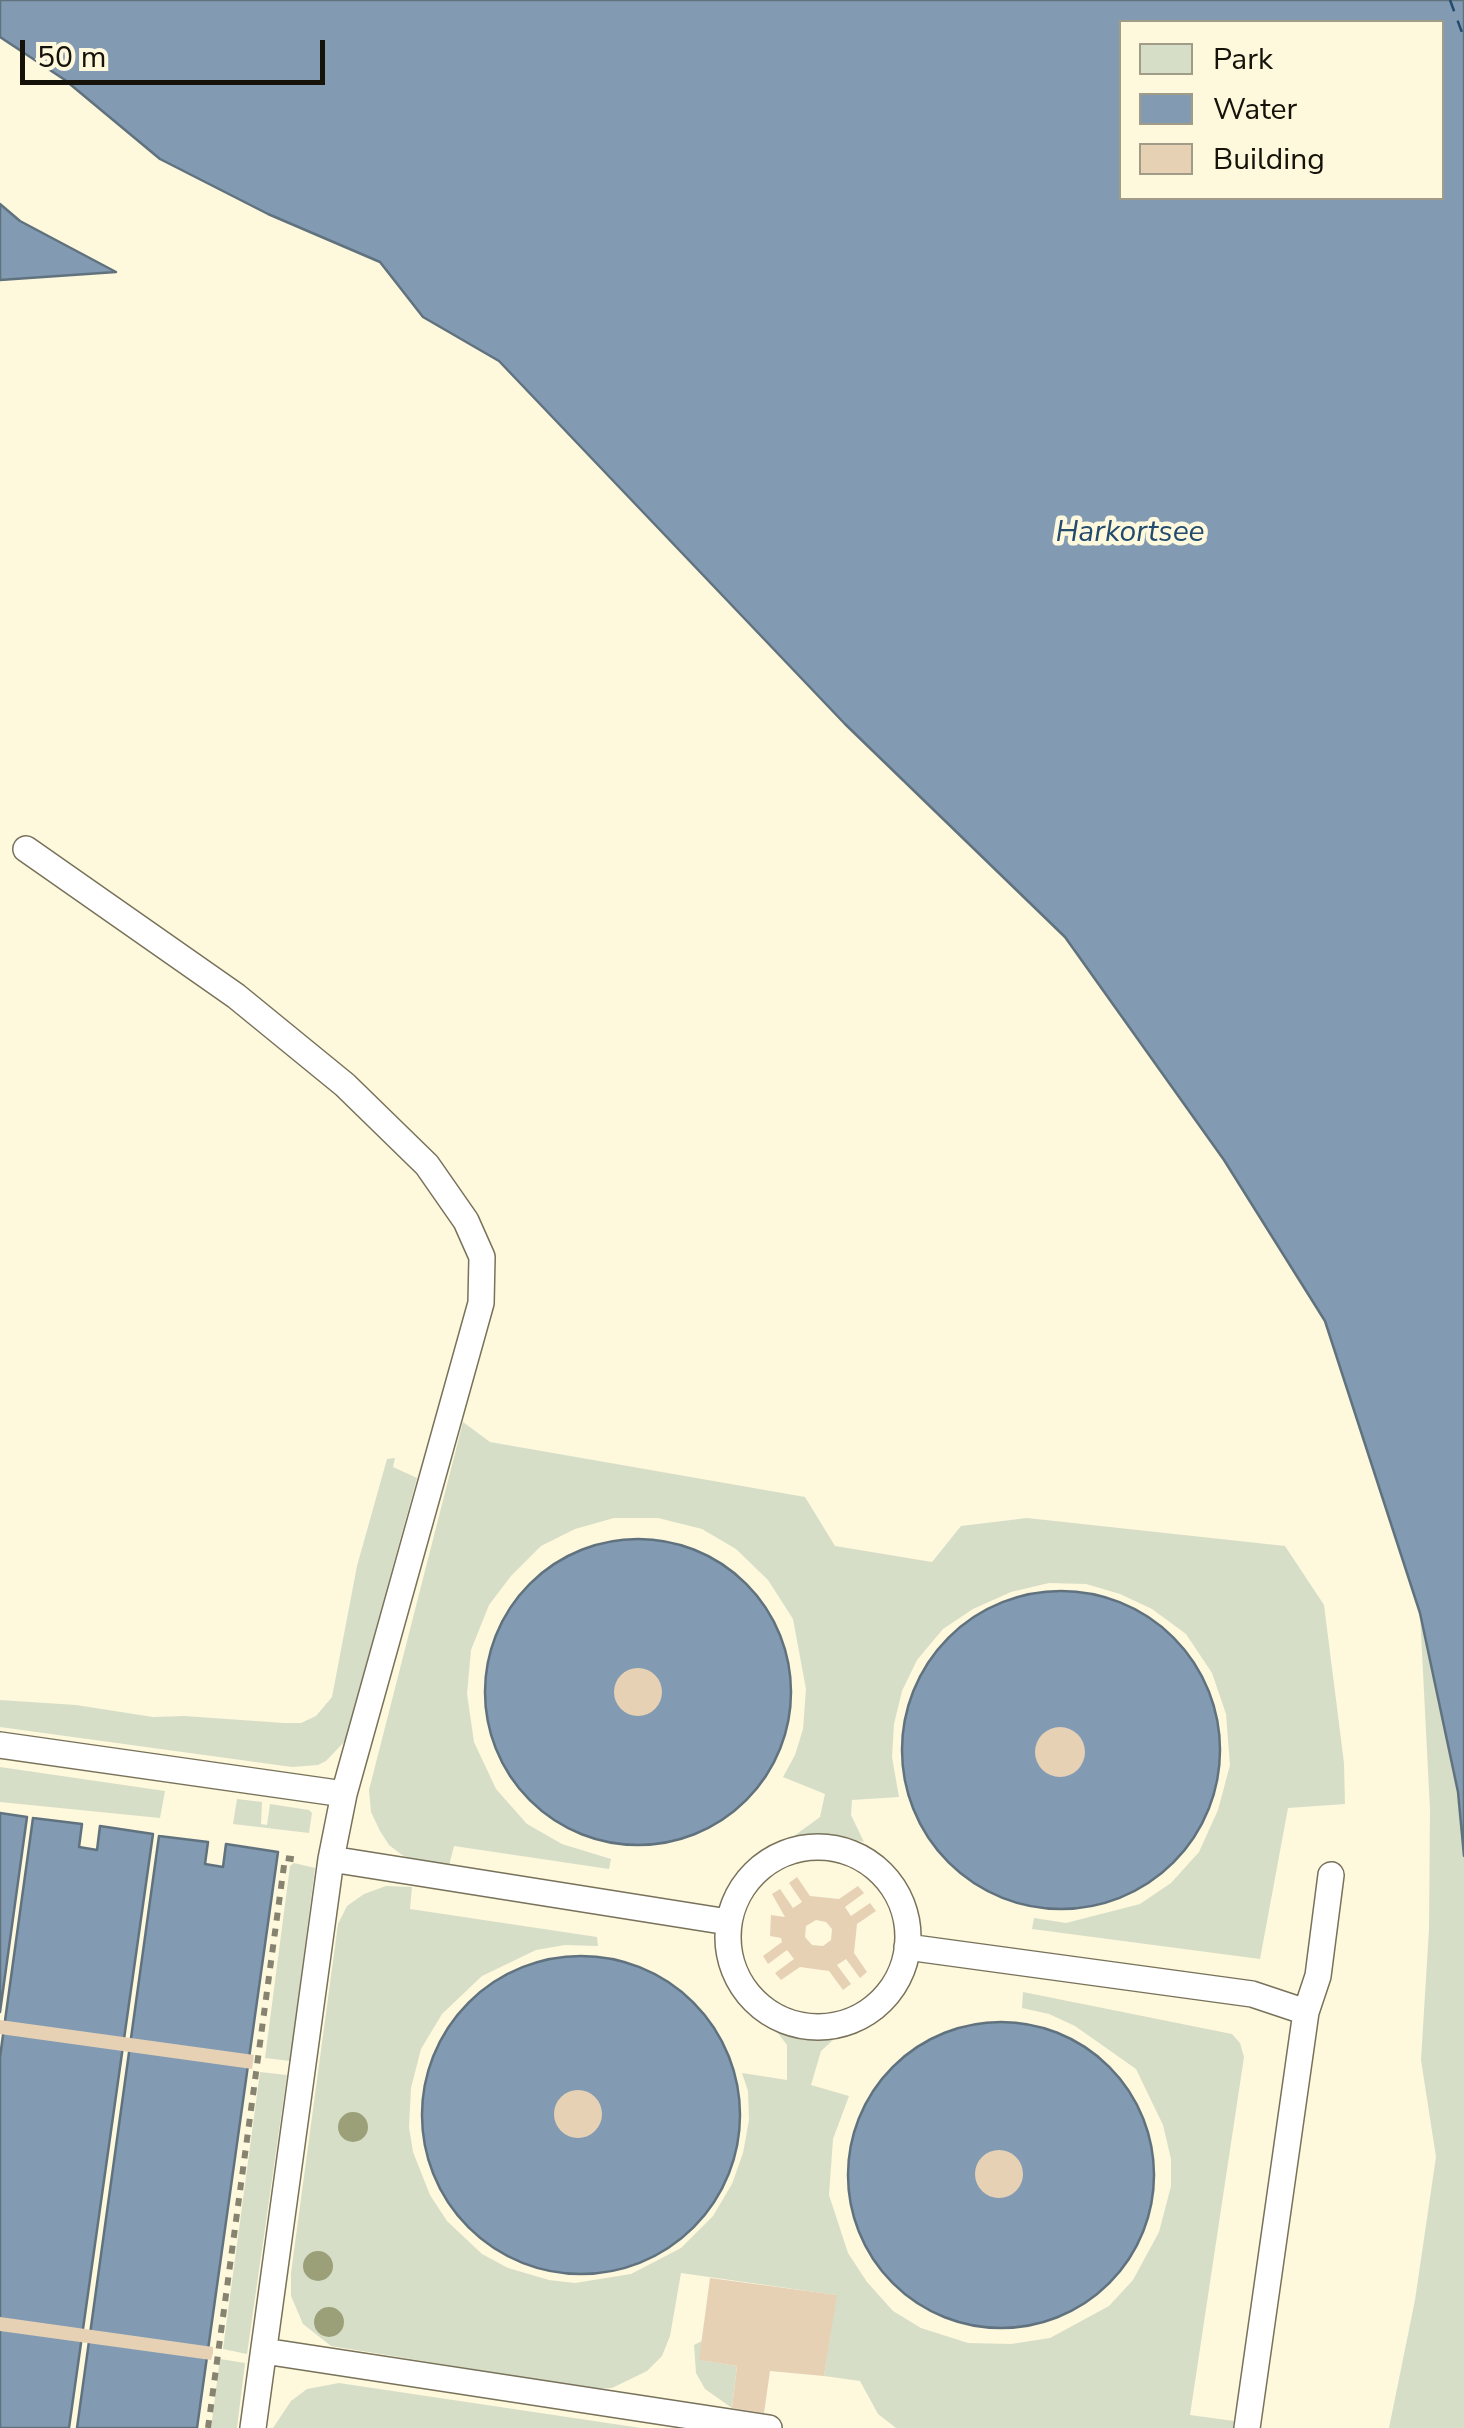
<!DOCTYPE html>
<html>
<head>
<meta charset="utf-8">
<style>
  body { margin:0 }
  #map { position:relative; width:1464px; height:2428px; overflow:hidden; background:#fef8dd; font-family:"Nunito Sans",sans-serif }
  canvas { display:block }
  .legend { position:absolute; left:1119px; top:20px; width:325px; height:180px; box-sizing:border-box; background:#fef8dd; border:2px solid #a09c88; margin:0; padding:12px 18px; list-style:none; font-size:30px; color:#141209 }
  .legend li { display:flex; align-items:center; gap:20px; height:50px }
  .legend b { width:50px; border:2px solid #a09c88 }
  .scale { position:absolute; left:20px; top:40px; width:305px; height:45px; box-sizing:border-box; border:5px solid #141209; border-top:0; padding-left:12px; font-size:30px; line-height:35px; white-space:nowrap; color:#141209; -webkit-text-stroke:8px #fef8dd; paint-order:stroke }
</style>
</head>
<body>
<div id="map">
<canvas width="1464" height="2428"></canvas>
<ul class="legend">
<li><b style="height:28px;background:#d7dec8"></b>Park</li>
<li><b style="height:28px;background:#829bb2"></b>Water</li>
<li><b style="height:28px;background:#e6d1b5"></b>Building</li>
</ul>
<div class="scale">50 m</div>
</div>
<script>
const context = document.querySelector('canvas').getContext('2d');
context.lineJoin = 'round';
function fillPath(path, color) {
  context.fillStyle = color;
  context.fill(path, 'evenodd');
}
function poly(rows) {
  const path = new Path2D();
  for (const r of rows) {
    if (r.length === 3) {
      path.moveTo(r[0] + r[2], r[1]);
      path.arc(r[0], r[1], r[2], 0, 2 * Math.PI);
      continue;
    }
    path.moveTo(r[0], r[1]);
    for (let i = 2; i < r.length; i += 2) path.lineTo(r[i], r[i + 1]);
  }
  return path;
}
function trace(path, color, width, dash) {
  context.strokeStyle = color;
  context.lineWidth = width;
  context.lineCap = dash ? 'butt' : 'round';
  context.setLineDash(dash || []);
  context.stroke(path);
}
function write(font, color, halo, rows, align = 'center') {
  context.font = font + ' "Nunito Sans",sans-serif';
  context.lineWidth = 9;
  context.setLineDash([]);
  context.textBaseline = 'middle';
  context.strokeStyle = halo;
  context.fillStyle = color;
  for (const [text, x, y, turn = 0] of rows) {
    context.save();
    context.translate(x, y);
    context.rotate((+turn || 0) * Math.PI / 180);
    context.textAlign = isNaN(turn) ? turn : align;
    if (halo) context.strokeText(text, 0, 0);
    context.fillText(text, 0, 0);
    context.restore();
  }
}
const green = poly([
  [463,1422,490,1442,805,1497,835,1546,932,1562,961,1526,1027,1518,1285,1546,1324,1605,1344,1763,1345,1804,1288,1808,1260,1959,1032,1929,1034,1918,1066,1923,1140,1904,1171,1883,1199,1852,1218,1810,1230,1765,1226,1714,1212,1673,1186,1634,1152,1609,1120,1594,1086,1584,1049,1583,1011,1592,973,1609,943,1629,917,1660,902,1691,894,1724,892,1757,899,1797,852,1800,851,1815,864,1842,832,1834,794,1836,820,1817,825,1794,783,1777,795,1755,803,1729,806,1689,793,1619,768,1580,736,1549,702,1529,658,1518,614,1518,575,1529,541,1546,511,1576,489,1605,471,1650,467,1694,474,1742,496,1789,527,1824,562,1844,611,1859,609,1869,454,1846,449,1866,421,1863,402,1855,389,1845,380,1831,371,1812,369,1790],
  [395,1458,393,1467,417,1478,345,1741,326,1761,318,1765,292,1767,0,1727,0,1700,76,1705,153,1717,184,1716,284,1723,301,1723,316,1716,332,1697,357,1566,387,1459],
  [1420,1613,1459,1800,1464,1800,1464,2428,1389,2428,1415,2300,1436,2157,1421,2060,1429,1929,1430,1810],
  [0,1767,165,1791,160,1818,0,1802],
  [237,1799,262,1802,261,1824,267,1825,270,1804,309,1810,312,1813,309,1833,233,1824],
  [294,1863,315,1868,290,2061,265,2058,290,1866],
  [386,1886,412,1887,410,1909,597,1937,598,1946,565,1945,536,1950,482,1976,442,2014,421,2049,411,2088,409,2127,413,2152,430,2195,447,2221,482,2254,508,2268,549,2280,575,2283,631,2274,681,2248,713,2216,732,2184,743,2153,749,2120,748,2091,742,2073,787,2080,787,2045,768,2020,791,2033,843,2031,821,2051,811,2085,849,2096,833,2139,829,2195,848,2253,867,2282,893,2311,921,2328,968,2343,1011,2344,1050,2338,1109,2306,1133,2280,1159,2232,1171,2186,1171,2159,1163,2125,1136,2069,1075,2026,1049,2014,1022,2008,1023,1992,1232,2034,1240,2043,1244,2057,1190,2415,1234,2421,1233,2428,896,2428,878,2414,860,2381,824,2376,836,2295,681,2273,670,2336,662,2356,647,2371,612,2388,596,2389,331,2346,303,2324,291,2296,291,2273,338,1924,347,1906,364,1894],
  [260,2072,287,2075,247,2354,223,2349],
  [702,2341,700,2360,737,2366,732,2408,705,2389,696,2373,694,2345],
  [220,2359,245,2363,237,2428,211,2428],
  [339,2383,641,2428,273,2428,291,2401,307,2389]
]);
const water = poly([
  [0,0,1464,0,1464,1856,1458,1792,1420,1613,1325,1321,1224,1160,1065,937,845,724,499,361,423,317,380,262,268,214,160,159,65,80,0,37,0,0],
  [1122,22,1442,22,1442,198,1122,198,1122,22],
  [0,204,20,221,116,272,0,280,0,204],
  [638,1692,153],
  [1061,1750,159],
  [0,1813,27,1817,0,2012,0,1813],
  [33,1818,82,1824,79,1847,97,1850,100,1826,153,1834,69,2428,0,2428,0,2057,33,1818],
  [159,1836,208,1842,205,1864,223,1867,226,1844,278,1852,197,2428,77,2428,159,1836],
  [581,2115,159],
  [1001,2175,153]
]);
const ferry = poly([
  [1450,0,1464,38]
]);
const building = poly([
  [638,1692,24],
  [1060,1752,25],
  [797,1877,810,1896,839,1899,858,1886,864,1893,845,1907,851,1916,870,1903,876,1911,857,1924,854,1953,867,1972,860,1978,846,1959,837,1965,851,1984,843,1990,829,1971,800,1967,781,1980,775,1973,794,1959,787,1950,768,1964,763,1956,782,1942,781,1938,770,1936,771,1915,785,1917,772,1894,780,1889,793,1908,802,1902,789,1883],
  [816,1920,826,1922,832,1929,831,1940,823,1946,812,1945,805,1937,806,1926],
  [0,2020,254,2055,252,2069,0,2034],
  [578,2114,24],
  [999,2174,24],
  [710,2278,837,2295,824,2376,770,2371,764,2413,732,2408,737,2366,699,2360],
  [0,2317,213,2347,213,2353,211,2360,0,2331]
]);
const path = poly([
  [208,2428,285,1858,299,1860]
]);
const lane = poly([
  [26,849,236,996,345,1085,427,1165,466,1221,482,1257,481,1303,344,1794,331,1859,253,2428],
  [0,1745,344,1794],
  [818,1937,90],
  [331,1859,728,1922],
  [907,1947,1252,1994,1306,2012],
  [264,2351,769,2428],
  [1247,2428,1306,2012,1318,1976,1331,1875]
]);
const trees = [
  [353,2127],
  [318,2266],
  [329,2322]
];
const waterNames = [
  ["Harkortsee",1130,534]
];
fillPath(green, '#d7dec8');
fillPath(water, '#829bb2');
trace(water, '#61727f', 2.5);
trace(ferry, '#224b6d', 2.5, [12, 10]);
fillPath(building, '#e6d1b5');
trace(lane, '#78725b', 28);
trace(path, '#878371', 6, [8, 8]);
trace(lane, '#fff', 25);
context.fillStyle = '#9ca079';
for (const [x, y] of trees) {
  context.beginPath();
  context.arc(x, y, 15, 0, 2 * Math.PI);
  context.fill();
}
write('italic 30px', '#224b6d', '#fef8dd', waterNames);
</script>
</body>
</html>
